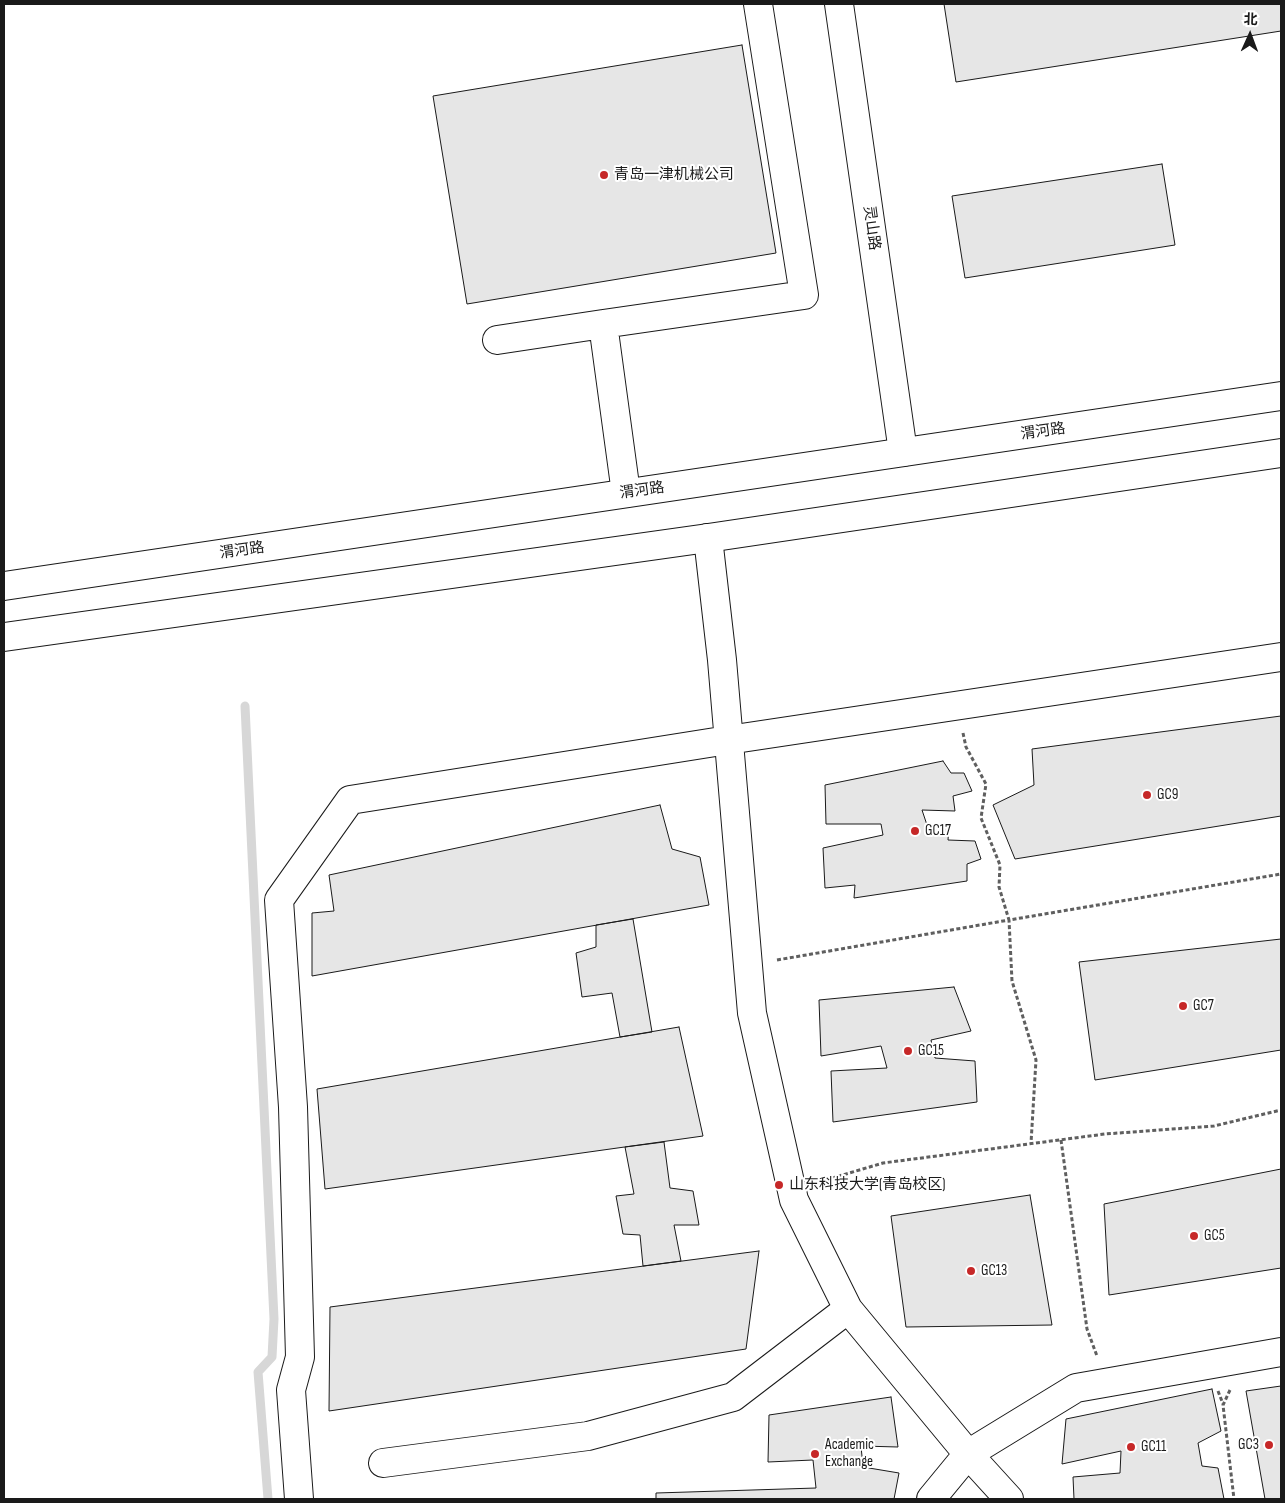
<!DOCTYPE html>
<html>
<head>
<meta charset="utf-8">
<style>
  body { margin:0 }
  #map { position:relative; width:1285px; height:1503px; overflow:hidden; background:#fff; font-family:"Sofia Sans Condensed","Noto Sans SC",sans-serif }
  canvas { display:block }
  .frame { position:absolute; inset:0; border:5px solid #1a1a1a; pointer-events:none }
  .north { position:absolute; left:1225px; top:10px; width:50px; height:50px; -webkit-text-stroke:4px #fff; paint-order:stroke; rotate:2deg; font-size:14px; font-weight:700; line-height:20px; text-align:center; color:#1a1a1a }
  .north::after { content:''; display:block; margin:auto; width:18px; height:22px; background:#1a1a1a; clip-path:polygon(50% 0,100% 100%,50% 72%,0 100%) }
</style>
</head>
<body>
<div id="map">
<canvas width="1285" height="1503"></canvas>
<div class="frame"></div>
<div class="north">北</div>
</div>
<script>
const context = document.querySelector('canvas').getContext('2d');
context.lineJoin = 'round';
function poly(rows) {
  const path = new Path2D();
  for (const r of rows) {
    path.moveTo(r[0], r[1]);
    for (let i = 2; i < r.length; i += 2) path.lineTo(r[i], r[i + 1]);
  }
  return path;
}
function trace(path, color, width, dash) {
  context.strokeStyle = color;
  context.lineWidth = width;
  context.lineCap = dash ? 'butt' : 'round';
  context.setLineDash(dash || []);
  context.stroke(path);
}
function fillPath(path, color) {
  context.fillStyle = color;
  context.fill(path, 'evenodd');
}
function write(font, color, halo, rows, align = 'center') {
  context.font = font + ' "Sofia Sans Condensed","Noto Sans SC",sans-serif';
  context.lineWidth = 4;
  context.setLineDash([]);
  context.textBaseline = 'middle';
  context.strokeStyle = halo;
  context.fillStyle = color;
  for (const [text, x, y, turn = 0] of rows) {
    context.save();
    context.translate(x, y);
    context.rotate((+turn || 0) * Math.PI / 180);
    context.textAlign = isNaN(turn) ? turn : align;
    if (halo) context.strokeText(text, 0, 0);
    context.fillText(text, 0, 0);
    context.restore();
  }
}
const stream = poly([
  [245,706,274,1319,272,1357,258,1372,268,1499]
]);
const building = poly([
  [944,4,1281,4,1281,31,956,82,944,4],
  [742,45,776,253,467,304,433,96,742,45],
  [1162,164,1175,245,965,278,952,196,1162,164],
  [1281,716,1281,816,1015,859,993,805,1034,785,1032,749,1281,716],
  [943,761,951,773,964,773,972,791,953,796,955,811,922,810,928,828,949,825,948,840,975,841,981,859,967,864,967,881,854,898,855,885,825,888,823,848,883,835,881,824,826,824,825,785,943,761],
  [660,805,672,849,700,857,709,905,312,976,312,913,334,911,329,875,660,805],
  [633,919,652,1032,620,1037,612,993,582,997,576,953,596,947,596,925,633,919],
  [1281,939,1281,1050,1095,1080,1079,962,1281,939],
  [954,987,971,1031,931,1040,935,1058,975,1061,977,1102,833,1122,831,1071,887,1068,881,1046,821,1056,819,1000,954,987],
  [679,1027,703,1136,325,1189,317,1089,679,1027],
  [664,1142,670,1188,693,1191,699,1225,674,1225,681,1261,643,1266,640,1235,623,1234,616,1196,634,1194,625,1147,664,1142],
  [1281,1169,1281,1268,1109,1295,1104,1204,1281,1169],
  [1030,1195,1052,1325,906,1327,891,1216,1030,1195],
  [759,1251,746,1349,329,1411,330,1307,759,1251],
  [1281,1386,1281,1499,1265,1499,1246,1391,1281,1386],
  [1212,1389,1221,1431,1198,1443,1202,1466,1218,1468,1224,1499,1074,1499,1073,1477,1120,1473,1121,1451,1062,1464,1066,1419,1212,1389],
  [891,1397,898,1447,861,1446,863,1467,899,1473,894,1499,656,1499,656,1493,816,1488,813,1460,768,1462,769,1415,891,1397]
]);
const path = poly([
  [963,733,966,747,986,784,981,818,1000,865,999,887,1009,920,1281,874],
  [777,960,1009,920,1012,981,1036,1060,1031,1143],
  [1061,1140,1087,1329,1097,1356],
  [819,1182,883,1163,1105,1134,1214,1126,1281,1110],
  [1230,1390,1223,1405,1234,1499],
  [1218,1391,1223,1404]
]);
const minor = poly([
  [839,4,903,452],
  [497,340,603,324],
  [626,493,603,324,804,295,758,4],
  [708,538,722,660,752,1013,794,1200,848,1309,968,1454,1009,1499],
  [383,1463,588,1436,733,1397,848,1309],
  [299,1499,291,1390,300,1357,293,1107,279,900,350,800,728,740,1281,657],
  [931,1499,968,1454,1076,1388,1281,1352]
]);
const major = poly([
  [4,586,1281,396],
  [4,637,708,538,1281,453]
]);
const markers = [
  [604,175,5,"#c62828"],
  [1147,795,5,"#c62828"],
  [915,831,5,"#c62828"],
  [1183,1006,5,"#c62828"],
  [908,1051,5,"#c62828"],
  [779,1185,5,"#c62828"],
  [1194,1236,5,"#c62828"],
  [971,1271,5,"#c62828"],
  [1269,1445,5,"#c62828"],
  [1131,1447,5,"#c62828"],
  [815,1454,5,"#c62828"]
];
const poiNames = [
  ["青岛一津机械公司",614,175],
  ["GC9",1157,795],
  ["GC17",925,831],
  ["GC7",1193,1006],
  ["GC15",918,1051],
  ["山东科技大学(青岛校区)",789,1185],
  ["GC5",1204,1236],
  ["GC13",981,1271],
  ["Academic",825,1445],
  ["Exchange",825,1462],
  ["GC3",1259,1445,"right"],
  ["GC11",1141,1447]
];
const streetNames = [
  ["灵山路",871,228,82],
  ["渭河路",1043,432,-8],
  ["渭河路",642,491,-8],
  ["渭河路",242,551,-8]
];
trace(stream, '#d7d7d7', 9);
fillPath(building, '#e6e6e6');
trace(building, '#1a1a1a', 1);
trace(minor, '#1a1a1a', 30);
trace(major, '#1a1a1a', 30);
trace(path, '#5f5f5f', 3, [4, 2.5]);
trace(minor, '#fff', 28);
trace(major, '#fff', 28);
for (const [x, y, r, color] of markers) {
  const dot = new Path2D();
  dot.arc(x, y, r, 0, 2 * Math.PI);
  context.fillStyle = color;
  context.fill(dot);
  trace(dot, '#fff', 2);
}
write('15px', '#1a1a1a', '#fff', poiNames, 'left');
write('15px', '#1a1a1a', '#fff', streetNames);
</script>
</body>
</html>
